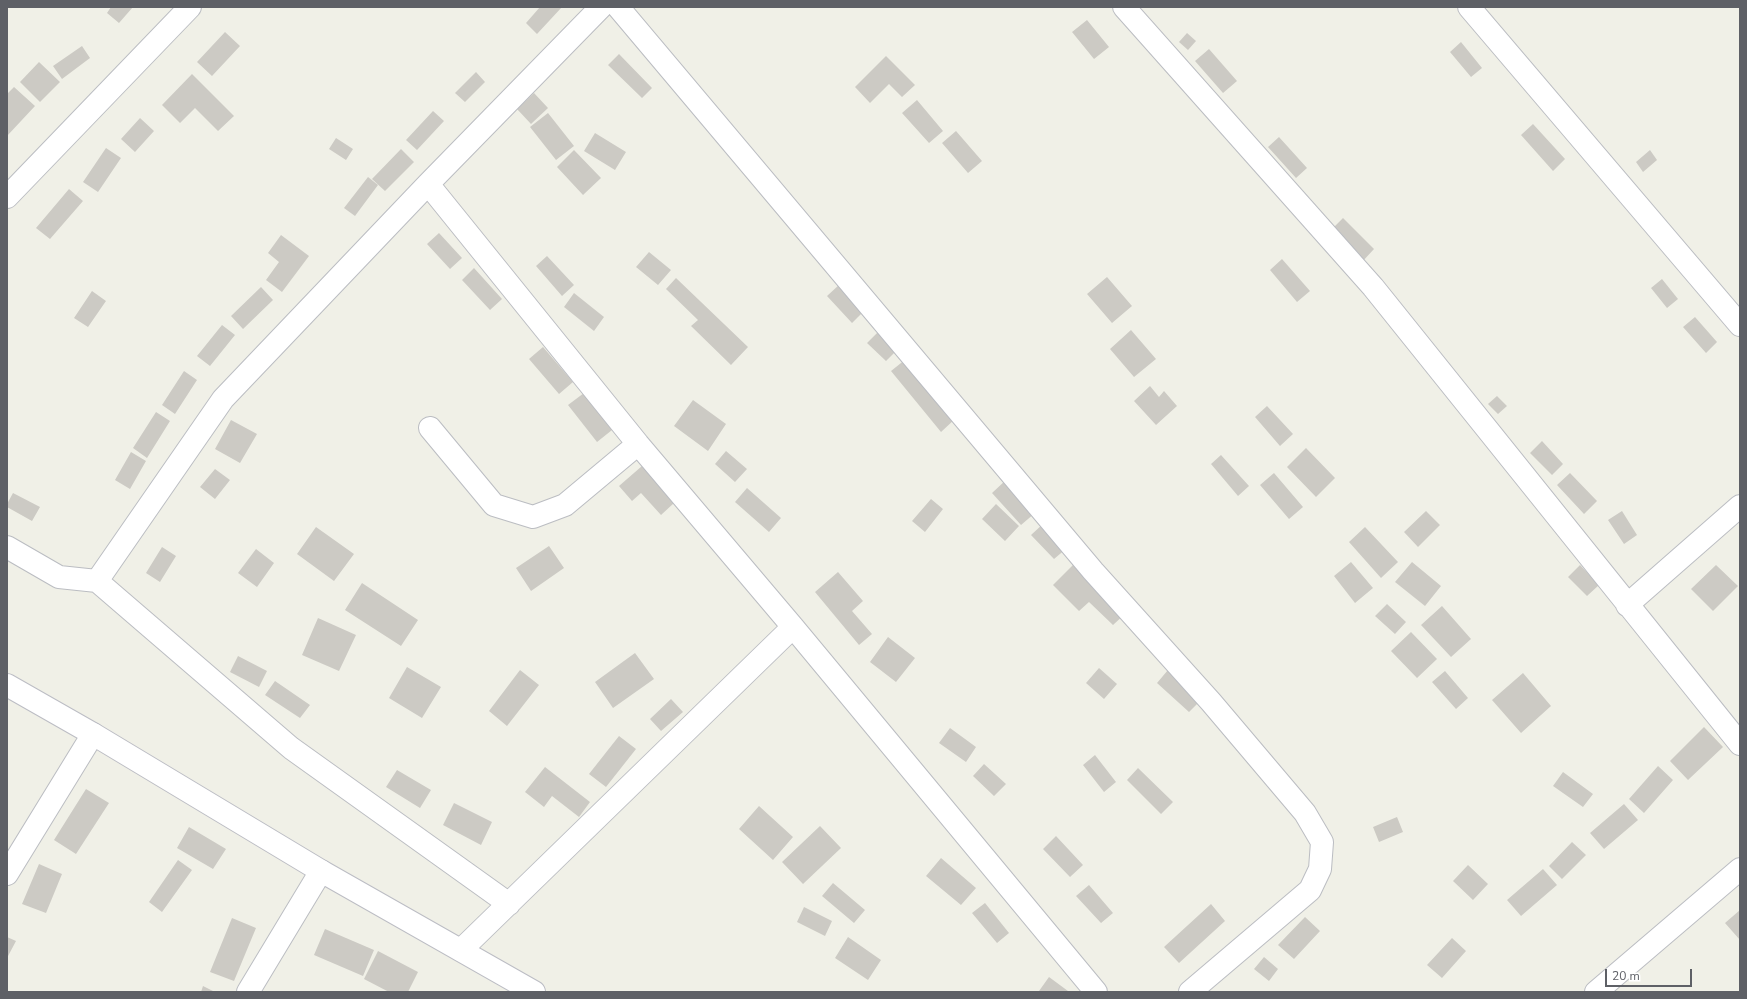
<!DOCTYPE html>
<html>
<head>
<meta charset="utf-8">
<style>
  body { margin:0 }
  #map { position:relative; width:1747px; height:999px; overflow:hidden; background:#f0f0e7; font-family:"Nunito Sans",sans-serif }
  canvas { display:block }
  .frame { position:absolute; inset:0; border:8px solid #5e6066; pointer-events:none }
  .scale { position:absolute; left:1605px; top:969px; width:87px; height:18px; box-sizing:border-box; border:2px solid #5e6066; border-top:0; padding-left:5px; font-size:12px; line-height:14px; white-space:nowrap; color:#5e6066; -webkit-text-stroke:3px #fff; paint-order:stroke }
</style>
</head>
<body>
<div id="map">
<canvas width="1747" height="999"></canvas>
<div class="frame"></div>
<div class="scale">20 m</div>
</div>
<script>
const context = document.querySelector('canvas').getContext('2d');
context.lineJoin = 'round';
function fillPath(path, color) {
  context.fillStyle = color;
  context.fill(path, 'evenodd');
}
function poly(rows) {
  const path = new Path2D();
  for (const r of rows) {
    path.moveTo(r[0], r[1]);
    for (let i = 2; i < r.length; i += 2) path.lineTo(r[i], r[i + 1]);
  }
  return path;
}
function trace(path, color, width, dash) {
  context.strokeStyle = color;
  context.lineWidth = width;
  context.lineCap = dash ? 'butt' : 'round';
  context.setLineDash(dash || []);
  context.stroke(path);
}
const building = poly([
  [111,7,133,7,119,23,107,13],
  [540,7,562,7,537,34,526,23],
  [1087,20,1109,47,1094,59,1072,32],
  [225,32,240,46,212,76,197,62],
  [1187,33,1196,41,1188,50,1179,42],
  [1461,42,1482,68,1471,77,1450,52],
  [82,46,90,58,62,79,53,66],
  [1209,49,1237,81,1223,93,1195,61],
  [619,54,652,88,642,98,608,65],
  [886,56,915,85,902,97,889,84,870,103,855,87],
  [39,62,60,82,40,102,20,82],
  [476,72,485,82,465,102,455,93],
  [192,74,234,116,218,131,195,108,180,123,162,105],
  [14,87,35,106,7,136,7,94],
  [534,93,548,108,531,124,517,109],
  [917,100,943,131,929,143,902,113],
  [433,111,444,121,417,150,406,140],
  [548,113,574,146,556,160,530,127],
  [140,118,154,131,135,152,121,139],
  [1533,124,1565,159,1553,171,1521,135],
  [956,131,982,161,968,173,942,143],
  [595,133,626,152,615,170,584,151],
  [1279,137,1307,168,1296,178,1268,147],
  [336,138,353,149,346,160,329,149],
  [106,148,121,158,98,192,83,182],
  [401,149,414,162,385,191,372,179],
  [574,150,601,178,583,195,557,167],
  [1650,150,1657,160,1643,172,1636,162],
  [368,177,378,185,355,216,344,208],
  [69,189,83,201,50,239,36,228],
  [1343,218,1374,249,1362,262,1331,230],
  [439,233,462,258,450,269,427,244],
  [281,235,309,256,282,292,266,280,279,262,268,253],
  [649,252,671,270,658,285,636,267],
  [547,256,574,285,562,296,536,266],
  [1282,259,1310,291,1297,302,1270,270],
  [474,268,502,299,490,310,462,280],
  [1107,277,1132,306,1112,323,1087,294],
  [676,278,748,347,731,365,691,326,698,320,666,289],
  [1662,279,1678,299,1667,308,1651,288],
  [840,284,865,310,852,323,827,296],
  [261,287,273,300,243,329,231,316],
  [92,291,106,301,88,327,74,318],
  [574,293,604,317,594,331,564,307],
  [1695,317,1717,342,1706,353,1683,327],
  [222,325,235,335,210,366,197,356],
  [881,329,899,348,886,361,867,343],
  [1131,330,1156,359,1134,377,1110,349],
  [543,347,573,382,559,394,529,359],
  [906,359,955,419,941,432,891,371],
  [184,371,197,380,175,414,162,405],
  [1150,386,1159,397,1164,391,1177,406,1156,425,1134,401],
  [584,393,612,430,597,442,568,405],
  [1497,396,1507,406,1498,414,1488,404],
  [693,400,726,424,708,451,674,426],
  [1267,406,1293,434,1280,446,1255,417],
  [156,412,170,421,147,458,133,448],
  [231,420,257,434,240,463,215,449],
  [1542,441,1563,464,1552,475,1530,453],
  [1306,448,1335,478,1316,497,1287,467],
  [726,451,747,469,735,482,715,464],
  [131,452,146,461,130,489,115,480],
  [1221,455,1249,486,1238,496,1211,464],
  [642,466,674,503,661,515,641,493,632,501,619,486],
  [215,469,230,480,215,499,200,487],
  [1274,473,1303,507,1289,519,1260,485],
  [1570,473,1597,501,1584,514,1557,485],
  [1006,480,1035,513,1021,525,992,493],
  [747,488,781,518,769,532,735,502],
  [13,493,40,507,32,521,7,507,7,504],
  [931,499,943,509,925,532,912,521],
  [996,504,1019,526,1005,541,982,519],
  [1426,511,1440,525,1418,547,1404,532],
  [1622,511,1637,535,1624,544,1608,520],
  [1044,523,1067,548,1054,559,1031,535],
  [316,527,354,554,334,581,297,554],
  [1365,527,1398,562,1381,578,1349,542],
  [549,546,564,568,531,591,516,568],
  [162,547,176,556,160,582,146,573],
  [256,549,274,563,257,587,238,573],
  [1076,562,1126,613,1113,625,1089,602,1079,611,1053,585],
  [1351,562,1373,588,1355,603,1334,576],
  [1412,562,1441,586,1425,606,1395,582],
  [1580,565,1599,585,1587,596,1568,577],
  [1716,565,1738,586,1713,611,1691,589],
  [838,572,863,601,852,611,872,634,859,645,815,592],
  [362,583,418,620,401,646,345,610],
  [1387,604,1406,622,1395,634,1375,616],
  [1442,606,1471,639,1451,657,1421,625],
  [318,618,356,635,339,671,302,655],
  [1411,632,1437,659,1417,678,1391,651],
  [888,637,915,658,896,682,870,662],
  [635,653,654,679,613,708,595,682],
  [238,656,267,671,259,687,230,672],
  [407,667,441,687,422,718,389,698],
  [1099,668,1117,684,1104,699,1086,683],
  [520,670,539,685,507,726,489,711],
  [1168,670,1201,700,1189,712,1157,683],
  [1445,671,1468,698,1456,709,1432,682],
  [1523,673,1551,706,1521,733,1492,700],
  [275,681,310,705,300,718,265,695],
  [671,699,683,712,661,731,650,719],
  [1704,727,1723,747,1688,780,1670,761],
  [950,728,976,747,966,762,939,743],
  [619,736,636,749,606,787,589,774],
  [1095,755,1116,782,1104,792,1083,765],
  [984,764,1006,784,994,796,973,776],
  [1658,766,1673,780,1644,813,1629,799],
  [545,767,590,802,579,817,552,796,544,807,525,792],
  [1138,768,1173,802,1161,814,1127,780],
  [397,770,431,790,420,808,386,787],
  [1563,772,1593,794,1583,807,1553,786],
  [86,789,109,803,76,854,54,840],
  [454,803,492,822,481,845,443,825],
  [1624,804,1638,820,1604,849,1590,833],
  [759,806,793,837,773,860,739,829],
  [1397,817,1403,832,1379,842,1373,827],
  [820,826,841,848,803,884,782,862],
  [189,827,226,849,213,869,177,848],
  [1056,836,1083,865,1070,877,1043,849],
  [1572,842,1586,855,1562,879,1549,866],
  [941,858,976,888,961,905,926,876],
  [178,860,192,870,162,912,149,902],
  [39,864,62,874,46,913,22,904],
  [1468,865,1488,884,1473,900,1453,881],
  [1543,869,1557,885,1521,916,1507,900],
  [833,883,865,910,854,923,822,896],
  [1089,885,1113,913,1101,923,1076,896],
  [985,903,1009,933,997,943,972,913],
  [1211,904,1225,921,1179,963,1164,947],
  [804,907,832,921,825,936,797,922],
  [1740,910,1740,940,1725,923],
  [1305,917,1320,931,1294,959,1278,945],
  [232,918,256,928,234,981,210,972],
  [325,929,374,950,363,976,314,955],
  [7,937,16,941,7,958],
  [848,937,881,960,868,980,835,958],
  [1452,938,1466,951,1442,978,1427,965],
  [378,951,418,972,408,992,389,992,364,979],
  [1264,957,1278,969,1269,981,1254,969],
  [1049,977,1068,991,1068,992,1039,991],
  [203,986,215,992,201,992]
]);
const street = poly([
  [618,7,1093,571,1211,702,1305,813,1322,842,1320,869,1310,890,1190,992],
  [1124,7,1373,287,1740,744],
  [1469,7,1740,325],
  [428,184,638,444,793,627,1096,992],
  [7,197,190,7],
  [430,428,494,505,533,517,565,505,638,444],
  [7,547,59,577,97,581,291,748,509,904],
  [97,581,223,399,428,184,601,7],
  [1627,605,1740,506],
  [7,874,93,734],
  [461,950,793,627],
  [248,992,321,871],
  [1596,992,1740,869]
]);
const secondary = poly([
  [7,685,93,734,321,871,534,992]
]);
fillPath(building, '#cccac4');
trace(street, '#bbbdc2', 24);
trace(secondary, '#bcbdc4', 24);
trace(street, '#fff', 22);
trace(secondary, '#fff', 22);
</script>
</body>
</html>
